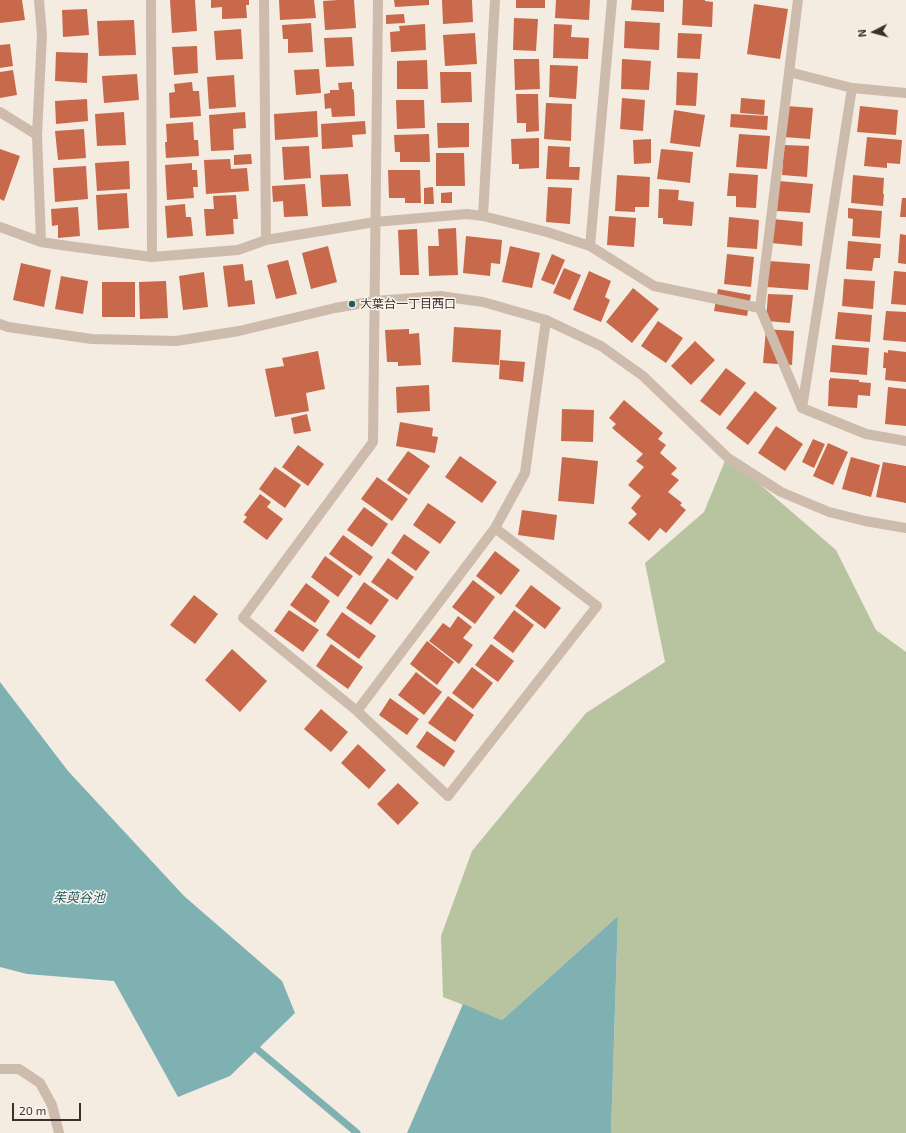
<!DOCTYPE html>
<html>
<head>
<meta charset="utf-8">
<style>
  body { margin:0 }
  #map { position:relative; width:906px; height:1133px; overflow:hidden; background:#f4ebe1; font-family:"Exo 2",sans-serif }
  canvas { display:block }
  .north { position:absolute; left:854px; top:12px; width:40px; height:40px; -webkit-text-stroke:3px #fbf5ee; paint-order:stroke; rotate:264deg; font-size:11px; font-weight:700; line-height:16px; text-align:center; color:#3b302b }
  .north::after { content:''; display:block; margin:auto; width:14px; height:18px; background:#3b302b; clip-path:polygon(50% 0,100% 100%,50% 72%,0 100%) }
  .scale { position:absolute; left:12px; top:1103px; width:69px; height:18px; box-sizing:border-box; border:2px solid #3b302b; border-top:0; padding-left:5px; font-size:12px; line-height:14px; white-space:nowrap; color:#3b302b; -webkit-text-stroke:3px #fbf5ee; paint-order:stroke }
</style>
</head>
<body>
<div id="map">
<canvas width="906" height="1133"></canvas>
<div class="north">N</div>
<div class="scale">20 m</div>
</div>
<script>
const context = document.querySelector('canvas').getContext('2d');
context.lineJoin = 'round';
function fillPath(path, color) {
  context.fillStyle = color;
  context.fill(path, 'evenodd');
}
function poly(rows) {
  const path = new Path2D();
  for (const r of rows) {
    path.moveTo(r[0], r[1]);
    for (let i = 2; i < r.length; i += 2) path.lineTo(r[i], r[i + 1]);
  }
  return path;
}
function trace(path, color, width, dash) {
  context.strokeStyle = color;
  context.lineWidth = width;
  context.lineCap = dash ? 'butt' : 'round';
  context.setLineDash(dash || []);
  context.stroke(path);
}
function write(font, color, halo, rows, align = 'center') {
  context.font = font + ' "Exo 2","Noto Sans JP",sans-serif';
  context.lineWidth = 3;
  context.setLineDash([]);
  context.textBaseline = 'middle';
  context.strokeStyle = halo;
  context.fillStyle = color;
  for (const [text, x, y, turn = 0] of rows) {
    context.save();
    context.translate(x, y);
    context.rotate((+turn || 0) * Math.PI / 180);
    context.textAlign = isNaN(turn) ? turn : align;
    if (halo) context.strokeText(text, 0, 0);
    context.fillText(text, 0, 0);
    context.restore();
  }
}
const green = poly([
  [727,456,836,550,876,630,906,652,906,1133,611,1133,618,916,502,1020,443,997,441,936,472,851,586,713,665,662,645,563,704,512]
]);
const water = poly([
  [0,682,68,771,184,896,282,981,295,1013,230,1076,178,1097,114,981,27,974,0,967],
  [618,916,611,1133,407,1133,463,1004,502,1020]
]);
const stream = poly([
  [252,1044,258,1050,357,1133]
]);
const building = poly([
  [0,0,22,0,25,20,0,23],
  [170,0,195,0,197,31,172,33],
  [211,0,249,0,249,5,246,5,247,18,222,19,222,7,211,8],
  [279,0,314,0,316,18,280,20],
  [338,0,354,0,356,28,325,30,323,1],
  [394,0,429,0,429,5,395,7],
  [442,0,472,0,473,22,443,24],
  [516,0,545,0,545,8,516,8],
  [556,0,590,0,589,20,555,18],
  [632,0,664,0,664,12,631,10],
  [683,0,705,0,705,1,713,2,712,27,682,25],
  [754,4,788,9,780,59,747,54],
  [87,9,89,35,63,37,62,10],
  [404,14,405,23,386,24,386,15],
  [514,18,538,19,536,51,513,50],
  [134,20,136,55,99,56,97,21],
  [625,21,660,23,659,50,624,48],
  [311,23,313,52,288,53,288,39,283,39,282,25],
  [425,24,426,50,391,52,390,32,400,31,399,26],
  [554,24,572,25,571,37,589,38,588,59,553,58],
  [241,29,243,59,216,60,214,31],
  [475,33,477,64,445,66,443,35],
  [678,33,702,34,700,59,677,58],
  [352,37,354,66,326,67,324,38],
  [10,44,13,66,0,68,0,45],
  [197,46,198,73,174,75,172,47],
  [56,52,88,53,87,83,55,81],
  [514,59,539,59,540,89,515,90],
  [622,59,651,61,649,90,621,89],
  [427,60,428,89,397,89,397,61],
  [550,65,578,66,576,99,549,97],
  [319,69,321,93,296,95,294,70],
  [13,70,17,95,0,98,0,72],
  [440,72,471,72,472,102,441,103],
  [677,72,698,73,696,106,676,105],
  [137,74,139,100,104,103,102,76],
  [234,75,236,107,209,109,207,77],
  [192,82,193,91,199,91,201,116,170,118,169,93,175,92,174,84],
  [352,82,352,89,353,89,354,92,355,116,332,117,331,108,325,109,324,94,330,93,330,90,339,90,338,83],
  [516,94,538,94,539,131,526,132,526,123,517,123],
  [622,98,645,100,643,131,620,129],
  [741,98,765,100,764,115,740,113],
  [87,99,88,121,56,124,55,101],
  [396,100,424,100,425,128,397,129],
  [546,103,572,104,571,141,544,139],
  [787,106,813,108,810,139,784,137],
  [860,106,898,110,896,135,857,132],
  [674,110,705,115,700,147,670,143],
  [317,111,318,137,275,140,274,114],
  [124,112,126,145,97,146,95,114],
  [245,112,246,128,233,129,234,150,211,151,209,115],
  [731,114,768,116,767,130,730,127],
  [365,121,366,134,352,135,353,147,322,149,321,124],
  [193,122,194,140,198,140,199,156,166,158,165,142,167,142,166,124],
  [437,123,469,123,469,147,438,148],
  [84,129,86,158,58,160,55,131],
  [429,134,430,162,400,162,400,152,395,152,394,135],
  [739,134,770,136,767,169,736,167],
  [867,137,902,140,900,164,887,163,887,168,864,166],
  [539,138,539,168,519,169,519,164,512,164,511,139],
  [651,139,651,163,634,164,633,140],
  [784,145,809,146,807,177,782,175],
  [309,146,311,178,284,180,282,147],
  [548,146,570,147,569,167,580,167,579,180,546,179],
  [0,149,20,156,4,201,0,199],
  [661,149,693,152,690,183,657,179],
  [436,153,464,153,465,186,436,186],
  [251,154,252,164,234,165,234,155],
  [230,159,231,169,247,168,249,191,206,194,204,160],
  [129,161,130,189,97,191,95,163],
  [192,163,192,170,197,170,198,187,193,187,194,198,167,200,165,165],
  [86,166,88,199,55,202,53,168],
  [388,170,420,170,421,203,405,203,405,198,389,198],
  [729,173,758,175,756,208,736,207,736,196,727,196],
  [348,174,351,206,322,207,320,175],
  [617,175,650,177,649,207,635,207,635,212,615,211],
  [853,175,884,178,883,194,884,194,883,206,851,203],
  [779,181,813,184,810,213,777,211],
  [305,184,308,216,284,217,283,201,273,202,272,186],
  [433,187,434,204,424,204,424,188],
  [548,187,572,188,570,224,546,222],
  [659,189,679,190,678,200,694,202,692,226,663,224,663,218,658,218],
  [452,192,452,203,441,203,441,193],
  [127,193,129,228,98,230,96,195],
  [236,195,238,219,233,219,234,234,206,236,204,209,214,209,213,196],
  [902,198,906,198,906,217,900,217],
  [185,204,186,217,191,217,193,236,167,238,165,206],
  [78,207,80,236,58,238,58,225,52,226,51,209],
  [848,208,882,211,880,238,852,236,853,219,848,218],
  [609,216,636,218,634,247,607,245],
  [729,217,759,220,757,249,727,247],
  [773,219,803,222,802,246,771,243],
  [456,228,458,275,429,276,428,246,439,246,438,229],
  [417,229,419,275,400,275,398,230],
  [900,234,906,235,906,264,898,263],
  [466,236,502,240,500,264,491,263,490,276,463,273],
  [848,241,881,244,880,258,874,258,872,271,846,269],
  [328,246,337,282,311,289,302,253],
  [510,246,540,253,532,288,502,282],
  [552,254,565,260,554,285,541,280],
  [727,254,754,257,751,287,724,284],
  [288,260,297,294,276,299,267,265],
  [769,261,810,264,808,290,767,287],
  [21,263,51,270,44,307,13,300],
  [243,264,245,281,252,280,255,304,228,307,223,266],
  [564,268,581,275,570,300,553,293],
  [589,271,611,281,605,297,610,300,601,322,573,310],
  [894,271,906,272,906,305,891,304],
  [204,272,208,307,183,310,179,276],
  [61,276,88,281,83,314,55,309],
  [844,279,875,281,873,309,842,306],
  [166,281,168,318,140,319,139,282],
  [102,282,135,282,135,317,102,317],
  [633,288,659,309,632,343,606,322],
  [718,289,751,295,747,316,714,311],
  [768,294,793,295,790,323,766,321],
  [886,311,906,312,906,342,883,340],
  [838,312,872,315,870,342,835,339],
  [658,321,683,338,666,363,641,346],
  [454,327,501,330,499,365,452,362],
  [409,329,409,334,419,333,421,365,398,366,398,362,387,362,385,330],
  [766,329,794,331,792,365,763,363],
  [695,341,715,360,691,385,671,366],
  [832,345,869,348,867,375,830,372],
  [888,350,906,352,906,382,885,380,886,368,883,368,884,352,888,353],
  [318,351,325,389,306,393,309,411,275,417,265,369,284,366,282,358],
  [500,360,525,362,523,382,499,379],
  [726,368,746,383,720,416,700,401],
  [830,378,859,380,859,382,871,383,870,396,858,395,857,408,828,406,829,380,830,380],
  [429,385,430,411,397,413,396,387],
  [888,387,906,389,906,426,885,424],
  [755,391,777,408,748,445,726,428],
  [624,400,663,433,658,439,666,445,660,453,677,468,671,474,679,480,668,492,682,503,680,505,686,510,666,533,660,528,649,541,628,523,637,514,631,508,641,496,628,485,644,467,636,461,643,454,612,428,616,424,609,418],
  [562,409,594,410,593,442,561,441],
  [307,414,311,431,294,434,291,418],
  [400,422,433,428,432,436,438,437,435,453,396,446],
  [776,426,803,444,785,471,758,453],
  [813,439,825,444,814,468,802,462],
  [828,443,848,452,833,485,813,476],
  [298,445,324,464,308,486,282,467],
  [408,451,430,466,409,495,387,480],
  [460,456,497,482,482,503,445,477],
  [562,457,598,461,594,504,558,501],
  [851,457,880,465,871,497,842,489],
  [883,462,906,466,906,503,876,497],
  [275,467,301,485,285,508,259,489],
  [377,477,408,499,392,521,361,499],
  [260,494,271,502,267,507,283,519,267,540,243,522,247,517,244,515],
  [428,503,456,522,440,544,413,525],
  [364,507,388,524,372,547,347,530],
  [522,510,557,515,554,540,518,535],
  [404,534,430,552,416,571,391,553],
  [343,535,373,557,360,576,329,554],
  [495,551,520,570,501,595,476,576],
  [325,556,353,576,338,597,311,577],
  [388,558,414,577,397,600,371,582],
  [473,580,495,597,475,624,452,607],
  [364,582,389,600,371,625,346,608],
  [306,583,330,601,315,623,290,605],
  [531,585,561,608,545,629,515,606],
  [194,595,218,614,195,644,170,625],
  [289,610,319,630,303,652,274,631],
  [514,610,534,625,513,653,493,638],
  [342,612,376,636,359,659,326,635],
  [458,616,472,627,463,638,473,645,459,664,429,641,443,623,450,628],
  [427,641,454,662,437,685,410,664],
  [331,644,363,667,348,689,316,666],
  [491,644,514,661,498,682,475,665],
  [232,649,267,681,240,712,205,680],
  [472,667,493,683,473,709,452,693],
  [416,672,442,692,424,715,398,695],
  [448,696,474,715,455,742,428,723],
  [390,698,419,719,407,735,379,715],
  [321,709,348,732,331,752,304,729],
  [427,731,455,751,444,767,416,747],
  [358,744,386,770,369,789,341,763],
  [398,783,419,803,398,825,377,804]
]);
const minor = poly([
  [39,0,42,35,37,135,41,242],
  [151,0,152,257],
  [264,0,266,240],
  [378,0,373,442,243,618,357,711,448,796,597,606,495,528],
  [789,72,852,88,906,93],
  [0,112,37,135],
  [483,216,495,0],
  [0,227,41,242,68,246,152,257,238,250,266,240,375,222,467,214,483,216,547,232,590,246,654,286,760,308,802,408,866,434,906,441],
  [590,246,612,0],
  [760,308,798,0],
  [0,324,8,327,92,339,176,341,239,331,335,308,375,301,440,296,483,302,546,320,601,346,643,376,728,458,781,492,829,512,865,521,906,528],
  [802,408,852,88],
  [357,711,495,528,525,473,546,320],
  [0,1069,19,1069,40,1083,52,1105,59,1133]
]);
const markers = [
  [352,304,4,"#1f5a5e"]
];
const poiNames = [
  ["大葉台一丁目西口",360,304]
];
const waterNames = [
  ["茱萸谷池",79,898]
];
fillPath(green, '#b8c4a0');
fillPath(water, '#7fb0b2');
trace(stream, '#7fb0b2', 7);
fillPath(building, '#c8694b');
trace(minor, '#cdbbac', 10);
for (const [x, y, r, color] of markers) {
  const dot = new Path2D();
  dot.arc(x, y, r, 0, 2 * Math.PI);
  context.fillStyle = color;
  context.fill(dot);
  trace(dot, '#fbf5ee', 1.5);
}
write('12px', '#3b302b', '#fbf5ee', poiNames, 'left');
write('italic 13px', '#1f5a5e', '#fbf5ee', waterNames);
</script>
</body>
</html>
